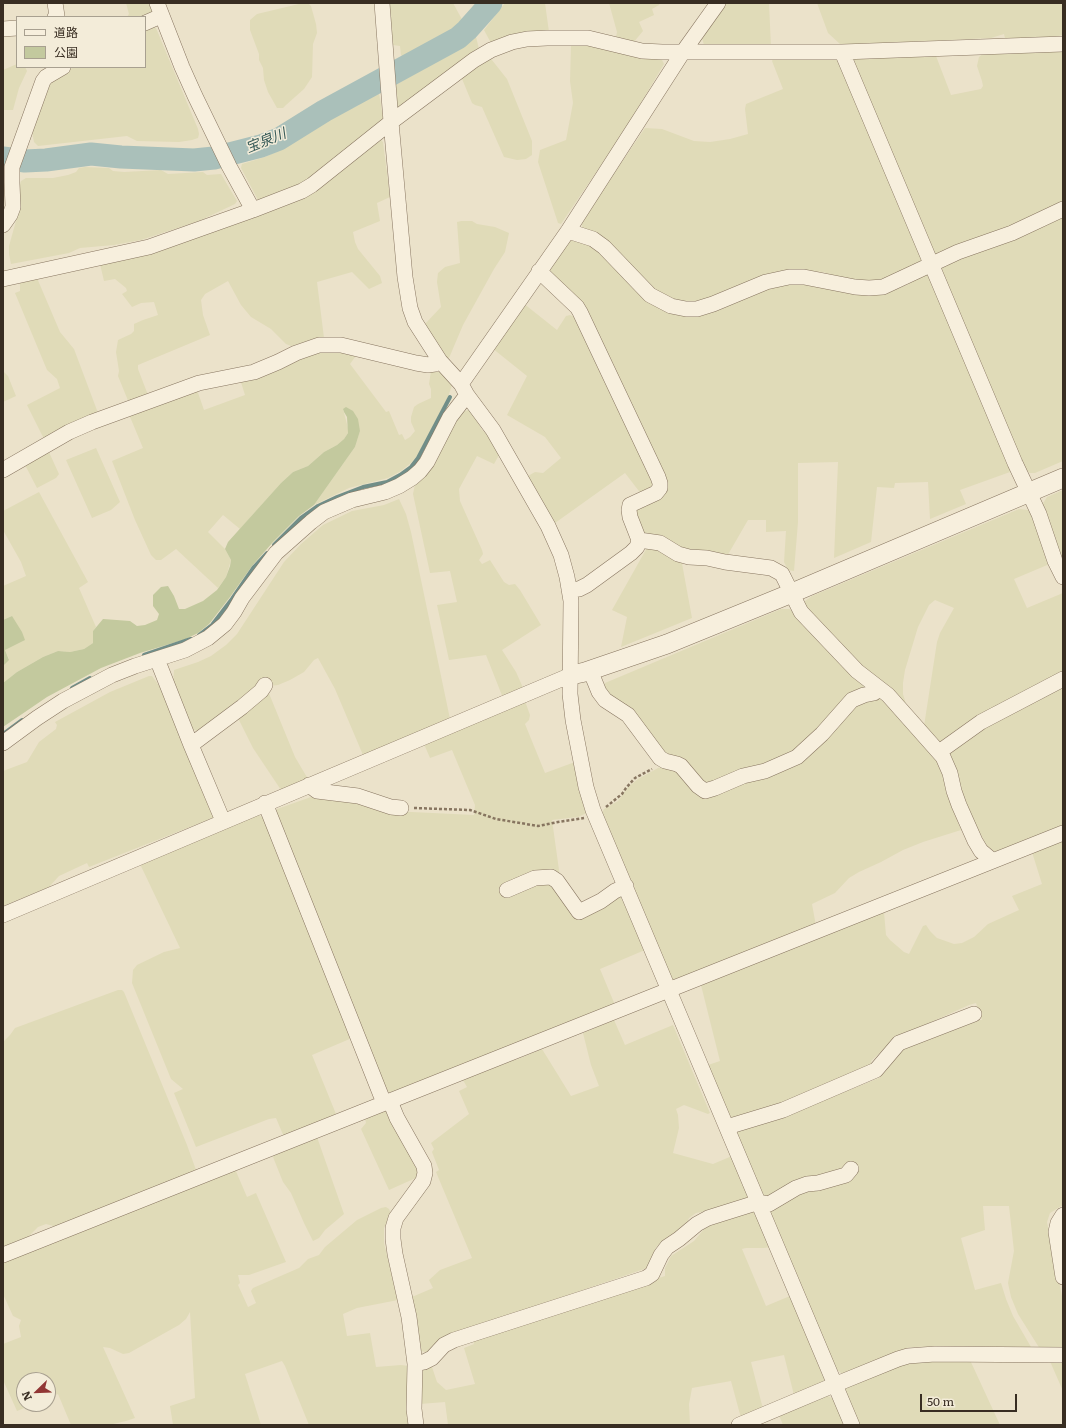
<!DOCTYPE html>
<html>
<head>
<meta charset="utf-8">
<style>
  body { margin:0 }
  #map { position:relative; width:1066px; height:1428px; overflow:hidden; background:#ebe2ca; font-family:Literata,"Noto Sans JP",serif }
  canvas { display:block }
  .frame { position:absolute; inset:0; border:4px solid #382d22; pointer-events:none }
  .legend { position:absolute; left:16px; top:16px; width:130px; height:52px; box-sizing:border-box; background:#f3ecd9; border:1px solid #a8a090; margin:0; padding:5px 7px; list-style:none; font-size:12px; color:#382d22 }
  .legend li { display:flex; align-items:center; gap:8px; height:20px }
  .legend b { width:20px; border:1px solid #a8a090 }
  .north { position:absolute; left:16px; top:1372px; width:40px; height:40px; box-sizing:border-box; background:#f3ecd9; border:1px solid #a8a090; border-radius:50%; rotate:247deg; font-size:11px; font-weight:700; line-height:16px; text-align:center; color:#382d22 }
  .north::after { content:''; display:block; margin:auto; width:14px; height:18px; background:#913634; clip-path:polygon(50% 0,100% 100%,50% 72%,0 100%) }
  .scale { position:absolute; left:920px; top:1394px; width:97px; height:18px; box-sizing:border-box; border:2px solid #382d22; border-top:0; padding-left:5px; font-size:12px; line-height:14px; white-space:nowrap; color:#382d22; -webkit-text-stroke:3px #f3ecd9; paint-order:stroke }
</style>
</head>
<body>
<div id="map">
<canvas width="1066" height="1428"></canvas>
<div class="frame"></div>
<ul class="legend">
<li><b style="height:5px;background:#f7efdd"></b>道路</li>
<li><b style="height:11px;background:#c3c99e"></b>公園</li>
</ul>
<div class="north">N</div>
<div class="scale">50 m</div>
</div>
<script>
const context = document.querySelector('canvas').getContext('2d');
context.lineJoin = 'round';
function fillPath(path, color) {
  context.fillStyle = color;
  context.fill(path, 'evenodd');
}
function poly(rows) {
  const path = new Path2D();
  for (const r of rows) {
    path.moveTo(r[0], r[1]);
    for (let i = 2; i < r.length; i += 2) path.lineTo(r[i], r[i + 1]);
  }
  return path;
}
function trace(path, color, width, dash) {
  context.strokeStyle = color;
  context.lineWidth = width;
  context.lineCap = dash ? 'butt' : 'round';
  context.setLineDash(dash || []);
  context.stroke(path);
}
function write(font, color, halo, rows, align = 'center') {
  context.font = font + ' Literata,"Noto Sans JP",serif';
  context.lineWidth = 3;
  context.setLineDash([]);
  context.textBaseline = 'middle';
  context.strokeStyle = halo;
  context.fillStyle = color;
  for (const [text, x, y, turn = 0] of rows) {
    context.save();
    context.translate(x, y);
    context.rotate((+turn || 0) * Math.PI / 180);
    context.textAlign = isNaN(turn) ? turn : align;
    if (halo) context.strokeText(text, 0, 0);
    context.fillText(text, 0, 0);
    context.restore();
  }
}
const farmland = poly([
  [126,3,151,3,152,12,144,17,127,17,129,14],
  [303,3,308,3,311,6,316,24,317,33,313,44,312,77,304,89,286,105,283,108,277,108,268,92,264,80,263,68,259,60,259,54,250,30,250,20,257,14],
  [389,3,453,3,464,23,448,34,404,58,401,55,400,46,393,45],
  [505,3,545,3,549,32,491,43,484,30],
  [609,3,660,3,659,5,652,9,654,15,639,22,643,31,633,43,616,37,617,32],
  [725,3,769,3,771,47,704,45,702,38],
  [817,3,1063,3,1063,35,1050,38,1005,38,1004,34,991,38,845,45,840,44,828,33],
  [149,25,156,28,198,129,199,134,198,138,192,140,179,142,137,141,127,136,38,146,34,142,32,132,51,82,60,75,74,67,145,67,145,27],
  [475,33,479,49,399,109,396,108,393,83,428,62,458,48],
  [576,42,662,60,664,64,626,128,561,224,558,223,538,162,540,150,566,140,573,103,570,81,571,46,572,44],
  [1063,50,1063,203,1035,216,934,257,851,58,936,56,951,95,981,89,983,86,982,81,977,66,979,57,982,54],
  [488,55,507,79,532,141,532,155,526,159,517,160,504,157,482,107,475,105,472,103,460,74],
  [774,58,834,58,839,60,922,261,880,281,865,281,846,279,823,272,804,271,696,303,676,301,657,293,583,229,581,222,645,128,662,129,694,141,710,142,730,139,748,134,745,109,746,104,783,89,772,61],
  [17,64,17,67,25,67,27,71,19,88,13,110,3,110,3,70],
  [379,93,384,123,315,179,258,200,241,168,242,164,265,157,278,151,333,116,357,106,364,101],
  [381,140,383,142,390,197,377,203,380,221,353,232,355,242,358,249,380,276,382,283,369,289,352,272,317,282,324,338,314,339,291,346,286,344,271,329,251,317,241,305,228,281,205,294,201,300,203,315,210,335,138,365,138,369,148,395,129,403,118,376,119,371,116,352,118,340,131,334,134,331,134,324,143,320,158,315,154,302,141,303,132,307,122,294,127,291,126,288,115,279,104,281,100,264,292,201],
  [85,167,109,168,113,171,124,172,161,170,168,174,203,172,207,175,221,174,237,201,235,204,199,221,141,240,114,245,80,248,69,253,11,264,9,254,9,246,19,210,19,186,21,181,26,178,53,178,68,175,76,172,79,168],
  [1063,214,1063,461,1035,473,1030,473,1025,470,939,266],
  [461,221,472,221,477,224,495,227,509,233,505,252,494,269,463,325,449,358,446,358,425,324,441,307,437,282,438,273,445,267,460,263,457,222],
  [576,239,589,243,652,303,662,310,677,315,696,316,769,286,804,283,894,290,907,285,928,272,1010,470,1010,472,960,490,966,504,930,519,928,482,895,483,894,488,877,487,871,542,834,558,838,462,798,463,798,522,794,571,788,570,784,562,786,531,766,532,766,520,748,520,726,558,707,554,645,538,633,511,660,495,625,401,547,268,569,241],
  [37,278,60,332,74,349,98,413,47,438,44,438,42,435,27,405,60,388,57,379,47,370,15,293,20,291,20,282],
  [523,303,557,330,566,316,570,315,575,317,656,486,642,495,625,473,555,523,528,476,535,472,543,473,561,458,545,437,507,415,527,376,492,348],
  [315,350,358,353,350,364,386,412,389,411,399,435,402,434,405,440,410,437,415,431,411,422,411,417,414,407,418,404,431,398,431,389,429,384,431,371,444,373,451,380,452,385,448,397,417,456,411,463,401,471,388,478,349,488,314,505,355,447,360,431,343,409,348,428,348,433,344,439,337,445,324,452,308,466,293,472,281,483,240,529,223,515,208,532,225,549,231,560,226,577,218,588,176,549,161,560,156,560,151,555,135,520,112,461,143,448,128,412,196,387,204,410,245,395,240,379],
  [3,371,8,376,16,396,3,402],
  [468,410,471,411,482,430,489,436,499,455,494,464,477,456,459,489,460,501,482,550,483,554,479,560,482,564,490,560,504,582,509,585,515,584,520,590,541,625,502,650,516,672,524,690,503,698,486,655,449,660,437,605,457,602,450,571,430,573,413,494,415,484,428,473,435,463,458,414],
  [96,448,120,502,111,510,92,518,66,460],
  [48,450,59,474,56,478,37,488,24,463],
  [1063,490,1063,570,1042,505,1047,497],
  [39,492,88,582,79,588,96,627,93,631,93,643,84,649,70,652,58,651,43,657,17,672,3,683,3,666,9,659,5,650,12,616,3,620,3,586,26,576,21,562,3,530,3,511],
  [399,499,406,514,411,532,450,719,363,755,335,689,318,658,314,660,304,672,290,680,278,685,269,686,268,691,295,757,308,779,281,790,253,748,232,706,197,731,192,729,173,683,174,670,198,662,211,656,226,645,237,634,284,562,301,544,323,525,352,511,384,505],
  [1019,509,1028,510,1033,513,1052,563,1014,579,1027,608,1063,593,1063,675,940,746,924,726,937,642,940,633,954,608,935,600,929,605,918,627,905,670,903,683,903,694,906,704,876,680,808,616,804,604,805,601,812,596],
  [648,546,681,558,692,618,621,647,627,617,612,610],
  [781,609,790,609,799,620,872,689,858,690,849,693,824,723,788,756,706,785,668,757,624,708,603,687,605,683],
  [149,676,152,676,161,688,215,817,89,867,87,863,59,876,49,887,3,906,3,771,27,762,39,742,56,729,57,725,55,722,110,692],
  [1063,682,1063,827,1001,852,994,851,987,846,965,803,948,748],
  [880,697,889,705,906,723,942,767,953,810,961,830,923,842,903,850,881,862,859,872,849,878,835,893,812,904,816,926,673,981,602,813,604,809,618,801,628,787,638,779,658,768,665,766,672,766,694,789,766,775,850,706],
  [525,701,530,715,529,720,525,724,545,773,575,762,587,813,578,817,552,820,560,877,550,880,579,916,619,893,645,950,600,969,615,1005,391,1094,387,1090,275,813,277,809,311,797,328,799,351,799,391,811,474,815,475,805,452,750,430,758,424,744],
  [258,814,264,819,352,1038,312,1055,336,1114,284,1137,276,1118,269,1119,196,1147,174,1093,183,1089,171,1079,132,983,133,970,137,965,164,952,180,948,140,864],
  [1063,840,1063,1205,1050,1213,1047,1222,1063,1301,1063,1349,1040,1349,1018,1314,1011,1297,1008,1283,1014,1251,1009,1206,983,1206,985,1230,961,1238,975,1290,1001,1283,1006,1299,1013,1316,1031,1347,956,1346,911,1347,895,1352,844,1375,836,1369,736,1131,835,1094,852,1089,879,1078,900,1049,972,1020,982,1020,976,1003,969,1005,896,1038,871,1061,873,1067,782,1106,731,1119,708,1065,720,1061,701,985,884,912,886,935,890,940,904,952,909,954,923,926,926,925,930,931,937,938,954,944,962,943,974,937,988,924,1019,910,1012,896,1042,884,1032,852],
  [118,990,122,990,124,992,187,1145,196,1170,57,1227,46,1224,38,1227,28,1237,6,1246,3,1245,3,1042,10,1035,15,1028],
  [614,1020,625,1045,673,1025,710,1113,708,1114,684,1105,676,1109,678,1115,679,1128,673,1153,713,1164,732,1156,749,1198,722,1208,696,1213,689,1218,686,1225,656,1247,650,1267,492,1321,429,1353,421,1351,417,1320,412,1297,433,1288,429,1280,440,1270,472,1258,436,1172,439,1170,432,1152,434,1149,431,1143,469,1114,459,1091,467,1087,463,1080,515,1058,516,1060,542,1049,571,1096,599,1086,591,1065,583,1033],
  [386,1110,417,1167,419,1173,418,1177,389,1190,361,1129,366,1123,365,1118],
  [317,1137,344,1214,325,1230,319,1238,313,1241,304,1223,291,1193,283,1182,273,1157,274,1155],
  [235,1169,247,1197,256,1193,286,1262,249,1275,238,1275,240,1283,238,1285,248,1307,256,1303,251,1291,253,1288,299,1268,308,1259,319,1255,325,1247,357,1220,381,1208,386,1207,389,1209,391,1214,384,1228,384,1243,398,1300,357,1308,343,1314,347,1336,370,1333,376,1367,401,1365,409,1366,411,1425,309,1425,285,1366,282,1361,245,1374,261,1425,173,1425,170,1406,195,1398,190,1312,186,1319,179,1325,129,1353,123,1354,110,1348,103,1347,135,1418,126,1421,109,1425,71,1425,58,1394,48,1398,48,1380,24,1380,24,1404,34,1404,17,1411,3,1380,3,1344,21,1337,19,1326,21,1320,13,1316,3,1294,3,1262],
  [753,1208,770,1247,764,1248,746,1248,742,1249,766,1306,790,1296,824,1379,823,1384,794,1395,784,1355,751,1362,763,1409,741,1418,731,1381,692,1388,689,1404,690,1425,448,1425,445,1402,420,1404,419,1370,431,1364,437,1382,446,1390,475,1384,464,1348,474,1344,472,1338,665,1276,665,1268,671,1256,694,1241,705,1228],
  [1049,1359,1063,1359,1063,1391],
  [970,1360,1000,1425,858,1425,844,1392,846,1388,900,1363],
  [825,1394,833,1399,844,1425,783,1425,779,1415]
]);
const green = poly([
  [346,407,353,411,358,419,360,431,355,447,314,505,299,516,273,542,252,566,230,597,209,624,198,633,186,639,140,653,101,668,47,697,3,727,3,683,17,672,43,657,58,651,70,652,84,649,93,643,93,631,103,619,130,621,137,626,145,625,157,620,159,614,153,606,153,595,161,587,168,586,174,596,179,609,185,609,203,601,217,590,226,577,230,566,231,560,225,549,228,542,281,483,293,472,308,466,324,452,337,445,344,439,348,433,347,417,344,412,343,409],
  [12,616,22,632,25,640,5,650,9,660,3,666,3,620]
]);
const stream = poly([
  [274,545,301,518,318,506,337,497,363,487,387,482,400,475,411,467,418,458,450,397],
  [199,635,212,625,232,599,254,567,267,553],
  [144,655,191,639],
  [72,688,90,678],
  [3,734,22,720]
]);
const river = poly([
  [3,158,25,161,46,160,91,154,121,157,194,160,214,158,261,146,279,139,324,111,458,38,467,30,491,3]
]);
const path = poly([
  [606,807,622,794,626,788,635,778,652,769],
  [414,808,470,810,496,819,538,826,558,822,584,818]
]);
const minor = poly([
  [157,3,182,67,195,96,229,166,253,210],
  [382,3,391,122,405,277,410,308,415,322,440,361,461,384,467,395,493,430,548,526,561,555,567,577,571,601,570,694,573,720,586,787,593,810,852,1425],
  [55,17,57,16,55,3],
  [145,23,161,16],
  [3,29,17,28],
  [842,52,1015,463,1039,514,1055,561,1063,577],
  [3,225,10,215,13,207,12,183,12,167,43,81,46,77,63,67],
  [568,231,593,239,604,247,650,295,671,306,686,309,697,309,713,304,766,282,789,277,804,277,855,287,869,288,883,287,958,252,1012,233,1063,209],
  [539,271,577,307,580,312,658,477,660,483,660,488,656,493,630,505,629,510,630,517,639,540,637,547,631,553,587,585,579,589,569,590],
  [3,279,149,247,253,210,302,191,312,185,391,122,474,60,491,50,512,42,527,39,547,38,588,38,642,51,662,52,842,52,1063,44],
  [461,384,568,231,683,52,718,3],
  [3,470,69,432,92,422,199,383,254,372,278,362,296,353,319,345,341,345,416,363,428,365,435,364,440,361],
  [639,540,660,543,678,554,689,557,707,558,725,562,771,568,782,574,801,612,857,671,888,695,943,757,950,773,954,791,959,805,975,841,981,851,993,861],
  [157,659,191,745,223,821],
  [590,670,599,692,605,700,628,715,660,758,665,761,677,764,681,766,698,786,705,791,715,788,743,776,765,771,797,757,822,734,852,700,864,695,874,693,879,688],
  [3,743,37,718,63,701,112,675,135,666,185,650,208,638,225,624,234,612,242,598,276,553,311,522,324,512,352,500,385,492,399,486,412,478,420,471,427,462,450,417,467,395],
  [191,745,242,707,261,691,265,685],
  [939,752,981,722,1063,679],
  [309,785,317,791,358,796,391,807,401,808],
  [265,803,384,1103],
  [507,890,535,878,551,877,557,881,579,912,601,901,615,891,626,886],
  [3,915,571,675],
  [390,1101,397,1118,424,1166,425,1173,423,1181,396,1218,393,1228,393,1239,395,1254,409,1317,415,1364,414,1409,416,1425],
  [727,1127,783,1110,876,1070,899,1043,974,1014],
  [1063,1215,1058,1223,1056,1232,1063,1277],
  [3,1255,1063,833],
  [415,1364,424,1362,432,1358,444,1345,454,1340,646,1278,652,1274,661,1255,667,1247,679,1239,697,1224,708,1218,759,1202,769,1204,796,1188,807,1184,818,1183,846,1175,851,1169],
  [739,1425,834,1385,898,1359,908,1356,935,1354,1063,1355]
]);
const tertiary = poly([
  [571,675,585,672,667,644,792,593,1063,478]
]);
const waterNames = [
  ["宝泉川",266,141,-22]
];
fillPath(farmland, '#e0dbb8');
fillPath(green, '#c3c99e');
trace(stream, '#718e88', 4);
trace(river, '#aac0ba', 23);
trace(minor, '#877560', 16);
trace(tertiary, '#877560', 20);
trace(path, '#877560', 2.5, [3, 2]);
trace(minor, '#f7efdd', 15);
trace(tertiary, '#f7efdd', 19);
write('italic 14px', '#325755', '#f3ecd9', waterNames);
</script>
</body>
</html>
